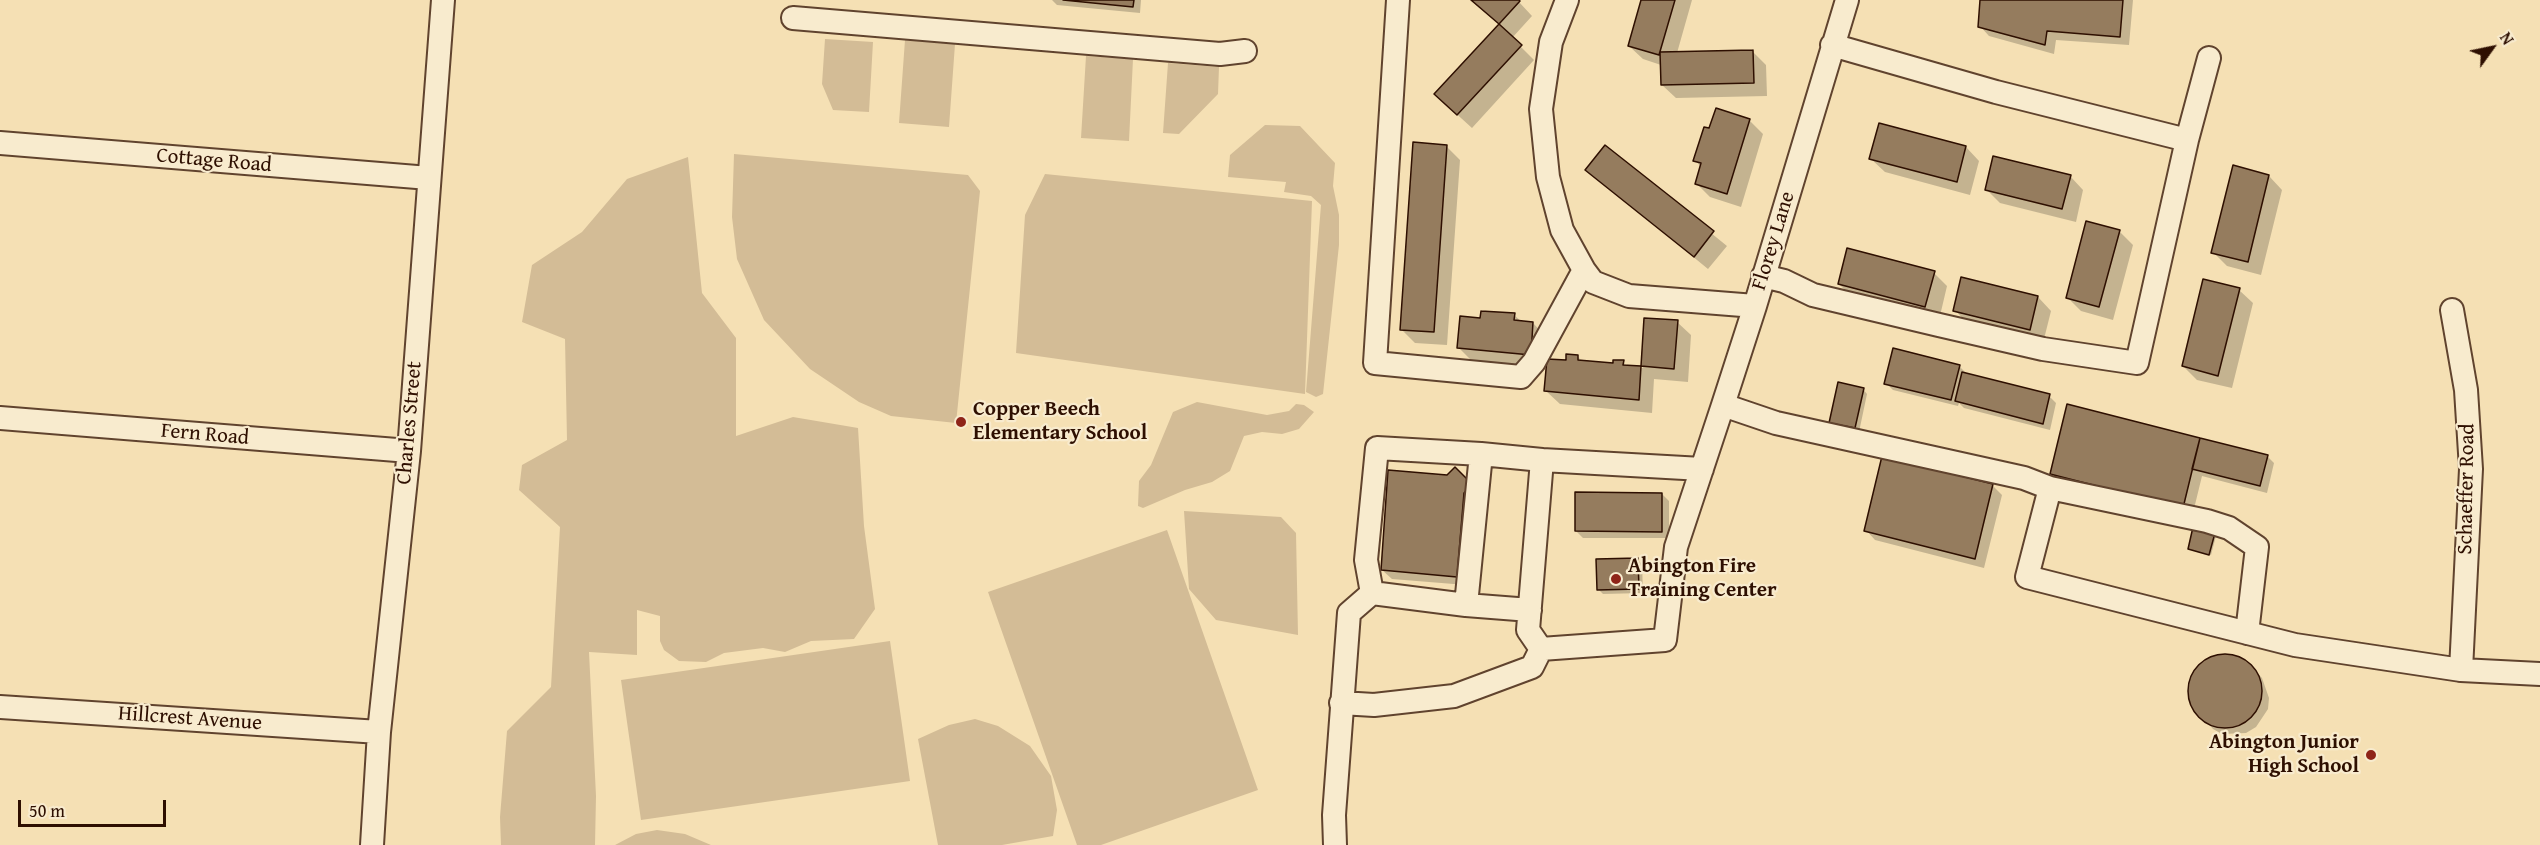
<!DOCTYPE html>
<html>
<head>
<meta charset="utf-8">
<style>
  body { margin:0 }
  #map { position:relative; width:2540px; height:845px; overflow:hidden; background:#f5e0b4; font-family:"Gentium Book Plus",serif }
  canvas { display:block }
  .north { position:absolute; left:2462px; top:18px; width:60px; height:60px; -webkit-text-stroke:4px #f8ebce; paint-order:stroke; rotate:57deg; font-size:16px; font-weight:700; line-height:24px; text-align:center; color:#2e0f01 }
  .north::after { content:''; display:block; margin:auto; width:21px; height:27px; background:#2e0f01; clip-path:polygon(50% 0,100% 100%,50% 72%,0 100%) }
  .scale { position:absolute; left:18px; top:800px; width:148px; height:27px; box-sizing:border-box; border:3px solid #2e0f01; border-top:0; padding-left:8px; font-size:18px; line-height:21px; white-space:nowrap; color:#2e0f01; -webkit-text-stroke:4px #f8ebce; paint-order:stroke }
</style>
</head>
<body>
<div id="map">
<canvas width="2540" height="845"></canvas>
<div class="north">N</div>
<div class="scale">50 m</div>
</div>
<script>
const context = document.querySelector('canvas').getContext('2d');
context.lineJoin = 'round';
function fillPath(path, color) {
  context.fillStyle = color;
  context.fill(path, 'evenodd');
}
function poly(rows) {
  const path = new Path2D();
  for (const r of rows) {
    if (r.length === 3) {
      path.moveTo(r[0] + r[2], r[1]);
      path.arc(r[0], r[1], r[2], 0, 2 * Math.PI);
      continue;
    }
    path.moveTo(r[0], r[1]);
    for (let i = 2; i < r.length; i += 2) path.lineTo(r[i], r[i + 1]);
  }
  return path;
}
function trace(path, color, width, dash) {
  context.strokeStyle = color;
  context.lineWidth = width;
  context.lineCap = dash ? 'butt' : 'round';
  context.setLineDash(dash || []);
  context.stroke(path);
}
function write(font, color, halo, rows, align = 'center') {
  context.font = font + ' "Gentium Book Plus",serif';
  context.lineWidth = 4.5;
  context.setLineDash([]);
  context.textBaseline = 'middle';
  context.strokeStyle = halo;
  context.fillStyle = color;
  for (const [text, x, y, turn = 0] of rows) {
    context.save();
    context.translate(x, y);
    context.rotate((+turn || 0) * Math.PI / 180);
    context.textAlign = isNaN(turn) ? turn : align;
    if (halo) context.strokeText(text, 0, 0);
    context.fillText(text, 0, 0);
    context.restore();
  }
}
const green = poly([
  [825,39,873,42,869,112,833,110,822,84],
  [905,40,955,44,949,127,899,123],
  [1086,56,1133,59,1129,141,1081,138],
  [1168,63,1219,67,1218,94,1179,134,1163,133],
  [1265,125,1300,126,1335,163,1333,186,1339,215,1339,245,1323,394,1316,397,1306,392,1321,205,1311,196,1284,192,1286,182,1228,177,1230,155],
  [734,154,968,175,980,191,956,423,891,416,859,402,810,369,764,320,737,259,732,217],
  [688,157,702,293,736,338,736,436,793,417,858,428,864,526,875,609,854,639,811,641,785,652,763,648,724,653,706,662,679,661,664,650,660,641,660,616,637,610,637,655,589,652,596,796,595,845,501,845,500,817,507,731,551,687,560,527,519,490,522,465,567,440,565,339,522,322,532,265,582,232,627,179],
  [1045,174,1312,201,1305,394,1016,353,1025,215],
  [1197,402,1267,415,1289,411,1296,404,1304,405,1314,412,1299,429,1282,434,1262,432,1244,436,1230,471,1212,482,1185,490,1143,508,1138,506,1139,481,1151,465,1173,412],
  [1184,511,1281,517,1296,533,1298,635,1216,620,1189,589],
  [1167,530,1258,790,1101,845,1077,845,988,592],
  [890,641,910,781,641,820,621,680],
  [975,719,998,726,1030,746,1051,776,1057,810,1053,836,1002,845,938,845,918,739,949,725],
  [657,830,685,834,711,845,615,845,636,834]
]);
const shadow = poly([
  [1052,0,1141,0,1140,13,1057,5],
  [1470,0,1519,2,1532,16,1512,38,1534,60,1472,128,1450,108,1500,25],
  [1643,0,1692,0,1677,53,1752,51,1766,65,1767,96,1676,98,1662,85,1661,65,1643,59,1629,46],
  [1982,0,2133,0,2129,45,2056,40,2054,54,1989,36,1980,26],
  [1717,110,1750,121,1763,134,1741,207,1710,197,1696,183,1701,167,1695,160,1710,130],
  [1446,146,1460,160,1447,345,1415,343,1401,329],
  [1605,147,1727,246,1708,269,1587,170],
  [1966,147,1979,161,1970,195,1885,172,1871,159],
  [2070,176,2083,190,2076,222,2000,203,1987,190],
  [2269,176,2282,190,2261,275,2227,266,2213,252],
  [2119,231,2133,245,2113,320,2081,311,2067,297],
  [1934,273,1947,286,1939,320,1853,298,1839,284],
  [2239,290,2253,303,2232,388,2197,380,2183,366],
  [2038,297,2051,311,2043,343,1968,324,1955,310],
  [1514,315,1522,322,1533,323,1546,337,1544,368,1473,362,1459,348,1482,319],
  [1646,320,1677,322,1691,335,1688,382,1654,379,1652,413,1560,404,1546,391,1567,362,1578,357,1583,362,1614,365,1623,362,1628,367,1643,368],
  [1959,366,1966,373,2049,396,2056,403,2050,430,1964,408,1959,403,1958,406,1893,390,1886,383],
  [1863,389,1867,394,1859,432,1835,427,1831,423],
  [2267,456,2274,463,2267,493,2202,476,2192,517,2061,483,2052,474],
  [1883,458,1993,486,2002,495,1984,568,1875,540,1866,530],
  [1447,476,1481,495,1466,585,1392,579,1382,570],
  [1662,494,1669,501,1669,538,1583,538,1576,531],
  [2214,534,2216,536,2211,555,2190,549],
  [1638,560,1642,564,1643,593,1603,594,1599,590],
  [2223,654,2246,661,2262,678,2269,698,2268,709,2256,727,2246,733,2222,734,2213,729,2191,703,2193,672,2206,659]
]);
const building = poly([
  [1063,0,1134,0,1133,7,1063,0],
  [1471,0,1519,0,1520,1,1499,24,1471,0],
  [1641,0,1675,0,1659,55,1628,46,1641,0],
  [1980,0,2123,0,2120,37,2047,31,2045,45,1978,27,1980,0],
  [1499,24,1522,45,1457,115,1434,94,1499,24],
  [1753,50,1754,83,1661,85,1660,52,1753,50],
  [1716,108,1750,119,1727,194,1695,184,1701,163,1693,161,1704,127,1709,128,1716,108],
  [1879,123,1966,146,1957,182,1869,159,1879,123],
  [1413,142,1447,145,1434,332,1400,330,1413,142],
  [1605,145,1714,231,1694,257,1585,170,1605,145],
  [1993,156,2071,175,2062,209,1985,190,1993,156],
  [2233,165,2269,175,2248,262,2211,253,2233,165],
  [2086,221,2120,230,2099,307,2066,298,2086,221],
  [1847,248,1935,271,1925,307,1838,284,1847,248],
  [1961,277,2038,296,2030,330,1953,311,1961,277],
  [2203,279,2240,288,2218,376,2182,366,2203,279],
  [1481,311,1515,313,1514,320,1533,322,1531,355,1457,348,1460,316,1480,318,1481,311],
  [1644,318,1678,320,1674,369,1641,366,1644,318],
  [1893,348,1960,365,1951,400,1884,384,1893,348],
  [1566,354,1578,355,1578,360,1613,363,1613,360,1624,360,1623,365,1641,366,1639,400,1544,391,1547,359,1566,360,1566,354],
  [1962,372,2050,394,2043,424,1955,401,1962,372],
  [1838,382,1864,388,1855,428,1829,423,1838,382],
  [2067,404,2200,438,2183,508,2050,474,2067,404],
  [2200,438,2268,455,2260,486,2192,469,2200,438],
  [1882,456,1993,484,1975,559,1864,531,1882,456],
  [1455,467,1472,484,1464,493,1457,577,1381,570,1388,470,1447,475,1455,467],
  [1575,492,1662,493,1662,532,1575,531,1575,492],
  [2193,527,2215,533,2209,555,2188,549,2193,527],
  [1638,558,1639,589,1597,590,1596,559,1638,558],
  [2225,691,37]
]);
const minor = poly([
  [1398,0,1375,363,1521,377,1534,362,1584,270],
  [1567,0,1551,42,1541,109,1548,177,1562,230,1584,270,1593,282,1629,296,1755,306],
  [793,18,1220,54,1245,51],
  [2187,140,2209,58],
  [0,143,429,178],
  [1763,276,1784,281,1813,295,1939,325,2043,349,2137,363,2187,140,1996,92,1832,45],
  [2452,310,2466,390,2471,469,2461,670],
  [1723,405,1776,423,2024,478,2050,488,2207,521,2229,528,2257,547,2247,633],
  [0,418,409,451],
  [1702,469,1542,460,1528,630,1541,649,1665,640,1676,547,1723,405,1755,306,1847,0],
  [2050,488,2027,577,2295,645,2461,670,2540,674],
  [1372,593,1366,560,1377,448,1481,454],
  [1530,610,1466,605,1481,454,1542,460],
  [1341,703,1374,705,1454,696,1532,667,1541,649],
  [0,707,379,732],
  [372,845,379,732,409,451,443,0],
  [1335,845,1334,815,1349,613,1372,593,1466,605]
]);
const markers = [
  [961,422,6,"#8f2418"],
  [1616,579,6,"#8f2418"],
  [2371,755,6,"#8f2418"]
];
const streetNames = [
  ["Cottage Road",214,161,5],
  ["Florey Lane",1774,241,-73],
  ["Charles Street",410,423,-85],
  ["Fern Road",205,435,5],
  ["Schaeffer Road",2467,489,-89],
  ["Hillcrest Avenue",190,719,4]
];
const poiNames = [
  ["Copper Beech",973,410],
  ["Elementary School",973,434],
  ["Abington Fire",1628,567],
  ["Training Center",1628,591],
  ["Abington Junior",2359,743,"right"],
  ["High School",2359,767,"right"]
];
fillPath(green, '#d3bc96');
fillPath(shadow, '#0003');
fillPath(building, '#957c5e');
trace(building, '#2e0f01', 1.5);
trace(minor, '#60432e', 26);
trace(minor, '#f8ebce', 22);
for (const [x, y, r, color] of markers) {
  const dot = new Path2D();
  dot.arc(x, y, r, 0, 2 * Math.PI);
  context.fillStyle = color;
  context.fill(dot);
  trace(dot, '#f8ebce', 2);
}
write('21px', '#2e0f01', '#f8ebce', streetNames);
write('bold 21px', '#2e0f01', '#f8ebce', poiNames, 'left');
</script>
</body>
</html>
